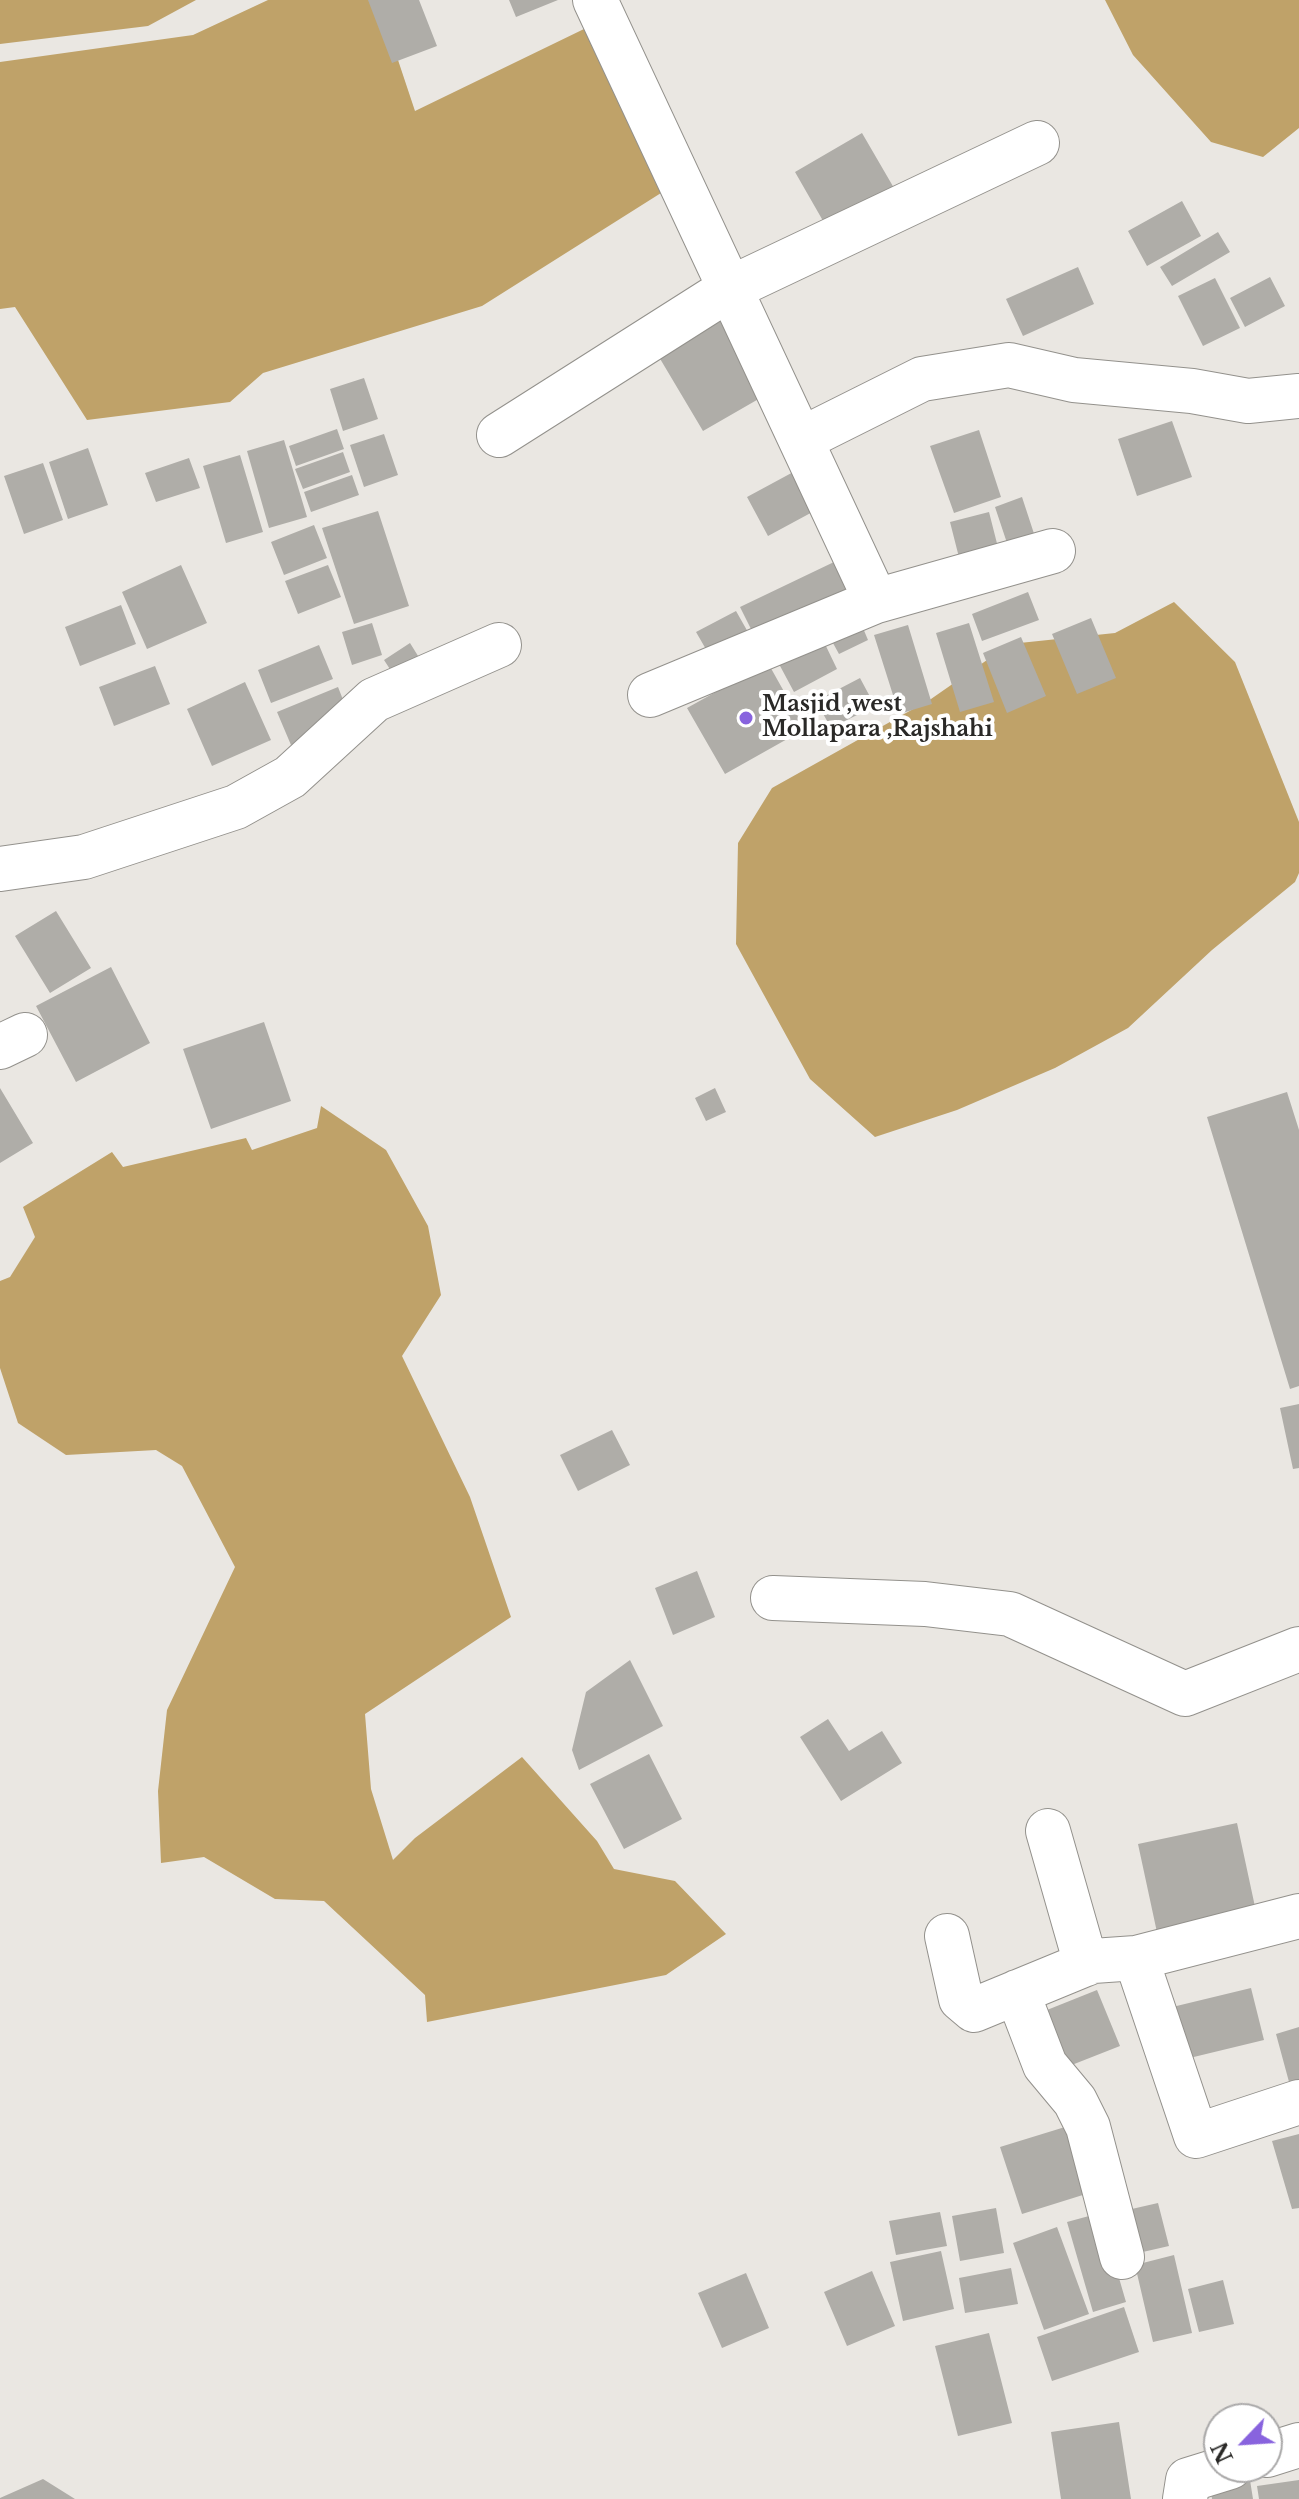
<!DOCTYPE html>
<html>
<head>
<meta charset="utf-8">
<style>
  body { margin:0 }
  #map { position:relative; width:1299px; height:2499px; overflow:hidden; background:#eae7e2; font-family:"Libre Baskerville",serif }
  canvas { display:block }
  .north { position:absolute; left:1203px; top:2403px; width:80px; height:80px; box-sizing:border-box; background:#fff; border:2px solid #aaa9a9; border-radius:50%; rotate:245deg; font-size:22px; font-weight:700; line-height:32px; text-align:center; color:#2a2927 }
  .north::after { content:''; display:block; margin:auto; width:28px; height:36px; background:#8863de; clip-path:polygon(50% 0,100% 100%,50% 72%,0 100%) }
</style>
</head>
<body>
<div id="map">
<canvas width="1299" height="2499"></canvas>
<div class="north">N</div>
</div>
<script>
const context = document.querySelector('canvas').getContext('2d');
context.lineJoin = 'round';
function fillPath(path, color) {
  context.fillStyle = color;
  context.fill(path, 'evenodd');
}
function poly(rows) {
  const path = new Path2D();
  for (const r of rows) {
    path.moveTo(r[0], r[1]);
    for (let i = 2; i < r.length; i += 2) path.lineTo(r[i], r[i + 1]);
  }
  return path;
}
function trace(path, color, width, dash) {
  context.strokeStyle = color;
  context.lineWidth = width;
  context.lineCap = dash ? 'butt' : 'round';
  context.setLineDash(dash || []);
  context.stroke(path);
}
function write(font, color, halo, rows, align = 'center') {
  context.font = font + ' "Libre Baskerville",serif';
  context.lineWidth = 8;
  context.setLineDash([]);
  context.textBaseline = 'middle';
  context.strokeStyle = halo;
  context.fillStyle = color;
  for (const [text, x, y, turn = 0] of rows) {
    context.save();
    context.translate(x, y);
    context.rotate((+turn || 0) * Math.PI / 180);
    context.textAlign = isNaN(turn) ? turn : align;
    if (halo) context.strokeText(text, 0, 0);
    context.fillText(text, 0, 0);
    context.restore();
  }
}
const water = poly([
  [0,0,196,0,148,26,0,44],
  [268,0,378,0,415,111,584,29,661,193,482,306,263,373,230,402,87,420,15,307,0,309,0,62,193,35],
  [1105,0,1299,0,1299,128,1263,157,1211,142,1133,55],
  [1174,602,1235,662,1299,822,1299,873,1295,882,1212,950,1128,1028,1055,1068,957,1110,875,1137,810,1079,736,944,738,843,772,788,931,699,1010,644,1115,633],
  [321,1106,386,1150,428,1226,441,1295,402,1356,470,1497,511,1617,365,1714,371,1789,393,1860,415,1838,522,1757,597,1841,614,1869,675,1881,726,1934,666,1975,427,2022,425,1995,324,1901,275,1899,204,1857,161,1863,158,1791,167,1710,235,1567,182,1466,156,1450,66,1455,18,1423,0,1368,0,1281,10,1277,35,1237,23,1207,112,1152,123,1167,246,1138,252,1150,317,1128]
]);
const building = poly([
  [368,0,419,0,437,46,392,63],
  [509,0,558,0,516,17],
  [862,133,905,207,838,247,795,172],
  [1182,201,1201,236,1147,266,1128,231],
  [1218,232,1230,252,1172,286,1160,267],
  [1078,267,1094,304,1023,336,1006,299],
  [1270,277,1285,306,1245,327,1230,298],
  [1215,278,1240,328,1203,346,1178,296],
  [726,318,769,393,703,431,659,357],
  [364,378,378,419,343,431,330,389],
  [1172,421,1192,477,1137,496,1118,439],
  [337,429,344,449,296,466,289,446],
  [979,430,1001,497,954,513,930,446],
  [384,434,398,475,364,487,350,445],
  [284,440,307,517,269,528,247,451],
  [88,448,108,505,68,519,49,462],
  [343,452,350,472,303,489,295,469],
  [240,455,263,532,226,543,203,466],
  [189,458,200,488,156,502,145,473],
  [43,463,63,520,24,534,4,476],
  [797,470,818,509,768,536,747,497],
  [352,475,359,495,311,512,304,492],
  [1022,497,1041,555,1014,564,995,507],
  [378,511,409,606,354,624,322,528],
  [989,512,1004,571,965,581,950,522],
  [314,525,327,558,284,575,271,542],
  [834,562,854,603,760,647,740,607],
  [181,565,207,623,147,649,122,592],
  [328,565,341,597,298,614,285,581],
  [1028,592,1039,620,982,641,972,614],
  [121,605,136,644,80,666,65,627],
  [736,611,757,648,718,670,696,632],
  [1091,618,1116,678,1077,694,1052,634],
  [860,621,868,640,839,654,828,634],
  [372,623,382,655,352,665,342,632],
  [969,623,994,702,960,712,936,633],
  [908,625,932,704,899,714,874,635],
  [1021,637,1046,696,1007,713,983,653],
  [824,642,837,669,794,692,779,664],
  [410,643,428,672,403,689,384,660],
  [319,645,333,679,271,703,258,670],
  [768,663,805,729,725,774,687,708],
  [155,666,170,704,114,726,99,687],
  [860,678,875,706,831,728,816,701],
  [245,682,271,740,212,766,187,709],
  [338,687,351,720,291,745,277,712],
  [56,911,91,968,50,993,15,936],
  [111,967,150,1043,76,1082,36,1006],
  [264,1022,291,1101,211,1129,183,1049],
  [0,1088,33,1143,0,1163],
  [715,1088,726,1112,706,1121,695,1098],
  [1287,1092,1299,1130,1299,1386,1290,1389,1207,1117],
  [1299,1404,1299,1468,1293,1469,1280,1408],
  [612,1430,630,1465,578,1491,560,1455],
  [697,1571,715,1617,673,1635,655,1588],
  [630,1660,663,1726,579,1770,572,1750,586,1692],
  [828,1719,849,1751,882,1731,902,1763,841,1801,800,1737],
  [649,1754,682,1819,624,1849,590,1784],
  [1237,1823,1260,1930,1161,1951,1138,1844],
  [1251,1988,1264,2040,1173,2062,1160,2010],
  [1097,1990,1120,2046,1059,2070,1037,2014],
  [1299,2027,1299,2114,1298,2115,1276,2034],
  [1065,2127,1086,2194,1022,2214,1000,2147],
  [1299,2134,1299,2208,1292,2209,1272,2141],
  [1158,2203,1169,2246,1134,2254,1123,2211],
  [996,2208,1004,2253,960,2261,952,2216],
  [940,2212,947,2246,896,2255,889,2221],
  [1100,2213,1126,2302,1093,2312,1067,2222],
  [1057,2227,1089,2314,1044,2330,1013,2243],
  [941,2251,954,2309,903,2321,890,2262],
  [1174,2255,1192,2333,1153,2342,1135,2265],
  [1011,2268,1018,2304,965,2313,959,2278],
  [872,2271,895,2326,847,2346,824,2292],
  [746,2273,769,2328,722,2348,698,2293],
  [1223,2280,1234,2324,1199,2332,1188,2289],
  [1124,2307,1139,2352,1052,2381,1037,2337],
  [989,2333,1012,2423,958,2436,935,2346],
  [1119,2422,1131,2499,1061,2499,1051,2432],
  [1249,2474,1253,2499,1212,2499,1209,2480],
  [43,2479,75,2499,0,2499,0,2498],
  [1299,2480,1299,2499,1259,2499,1257,2486]
]);
const street = poly([
  [595,0,876,601],
  [499,435,729,289,1037,143],
  [802,439,922,379,1009,365,1074,380,1192,391,1248,401,1299,396],
  [650,695,876,601,1053,551],
  [0,869,84,857,236,807,290,777,374,700,499,645],
  [0,1047,25,1035],
  [773,1598,925,1604,1010,1614,1185,1694,1299,1649],
  [1048,1831,1086,1964],
  [947,1936,961,1999,974,2010,1093,1961,1136,1958,1299,1916],
  [1136,1958,1196,2136,1299,2102],
  [1017,1992,1045,2065,1075,2101,1088,2127,1122,2257],
  [1267,2455,1299,2445],
  [1185,2499,1188,2480,1230,2467]
]);
const markers = [
  [746,718,8,"#8863de"]
];
const poiNames = [
  ["Masjid ,west",762,705],
  ["Mollapara ,Rajshahi",762,730]
];
fillPath(water, '#bfa269');
fillPath(building, '#afada8');
trace(street, '#93918c', 46);
trace(street, '#fff', 44);
for (const [x, y, r, color] of markers) {
  const dot = new Path2D();
  dot.arc(x, y, r, 0, 2 * Math.PI);
  context.fillStyle = color;
  context.fill(dot);
  trace(dot, '#fff', 3);
}
write('bold 22px', '#2a2927', '#fff', poiNames, 'left');
</script>
</body>
</html>
